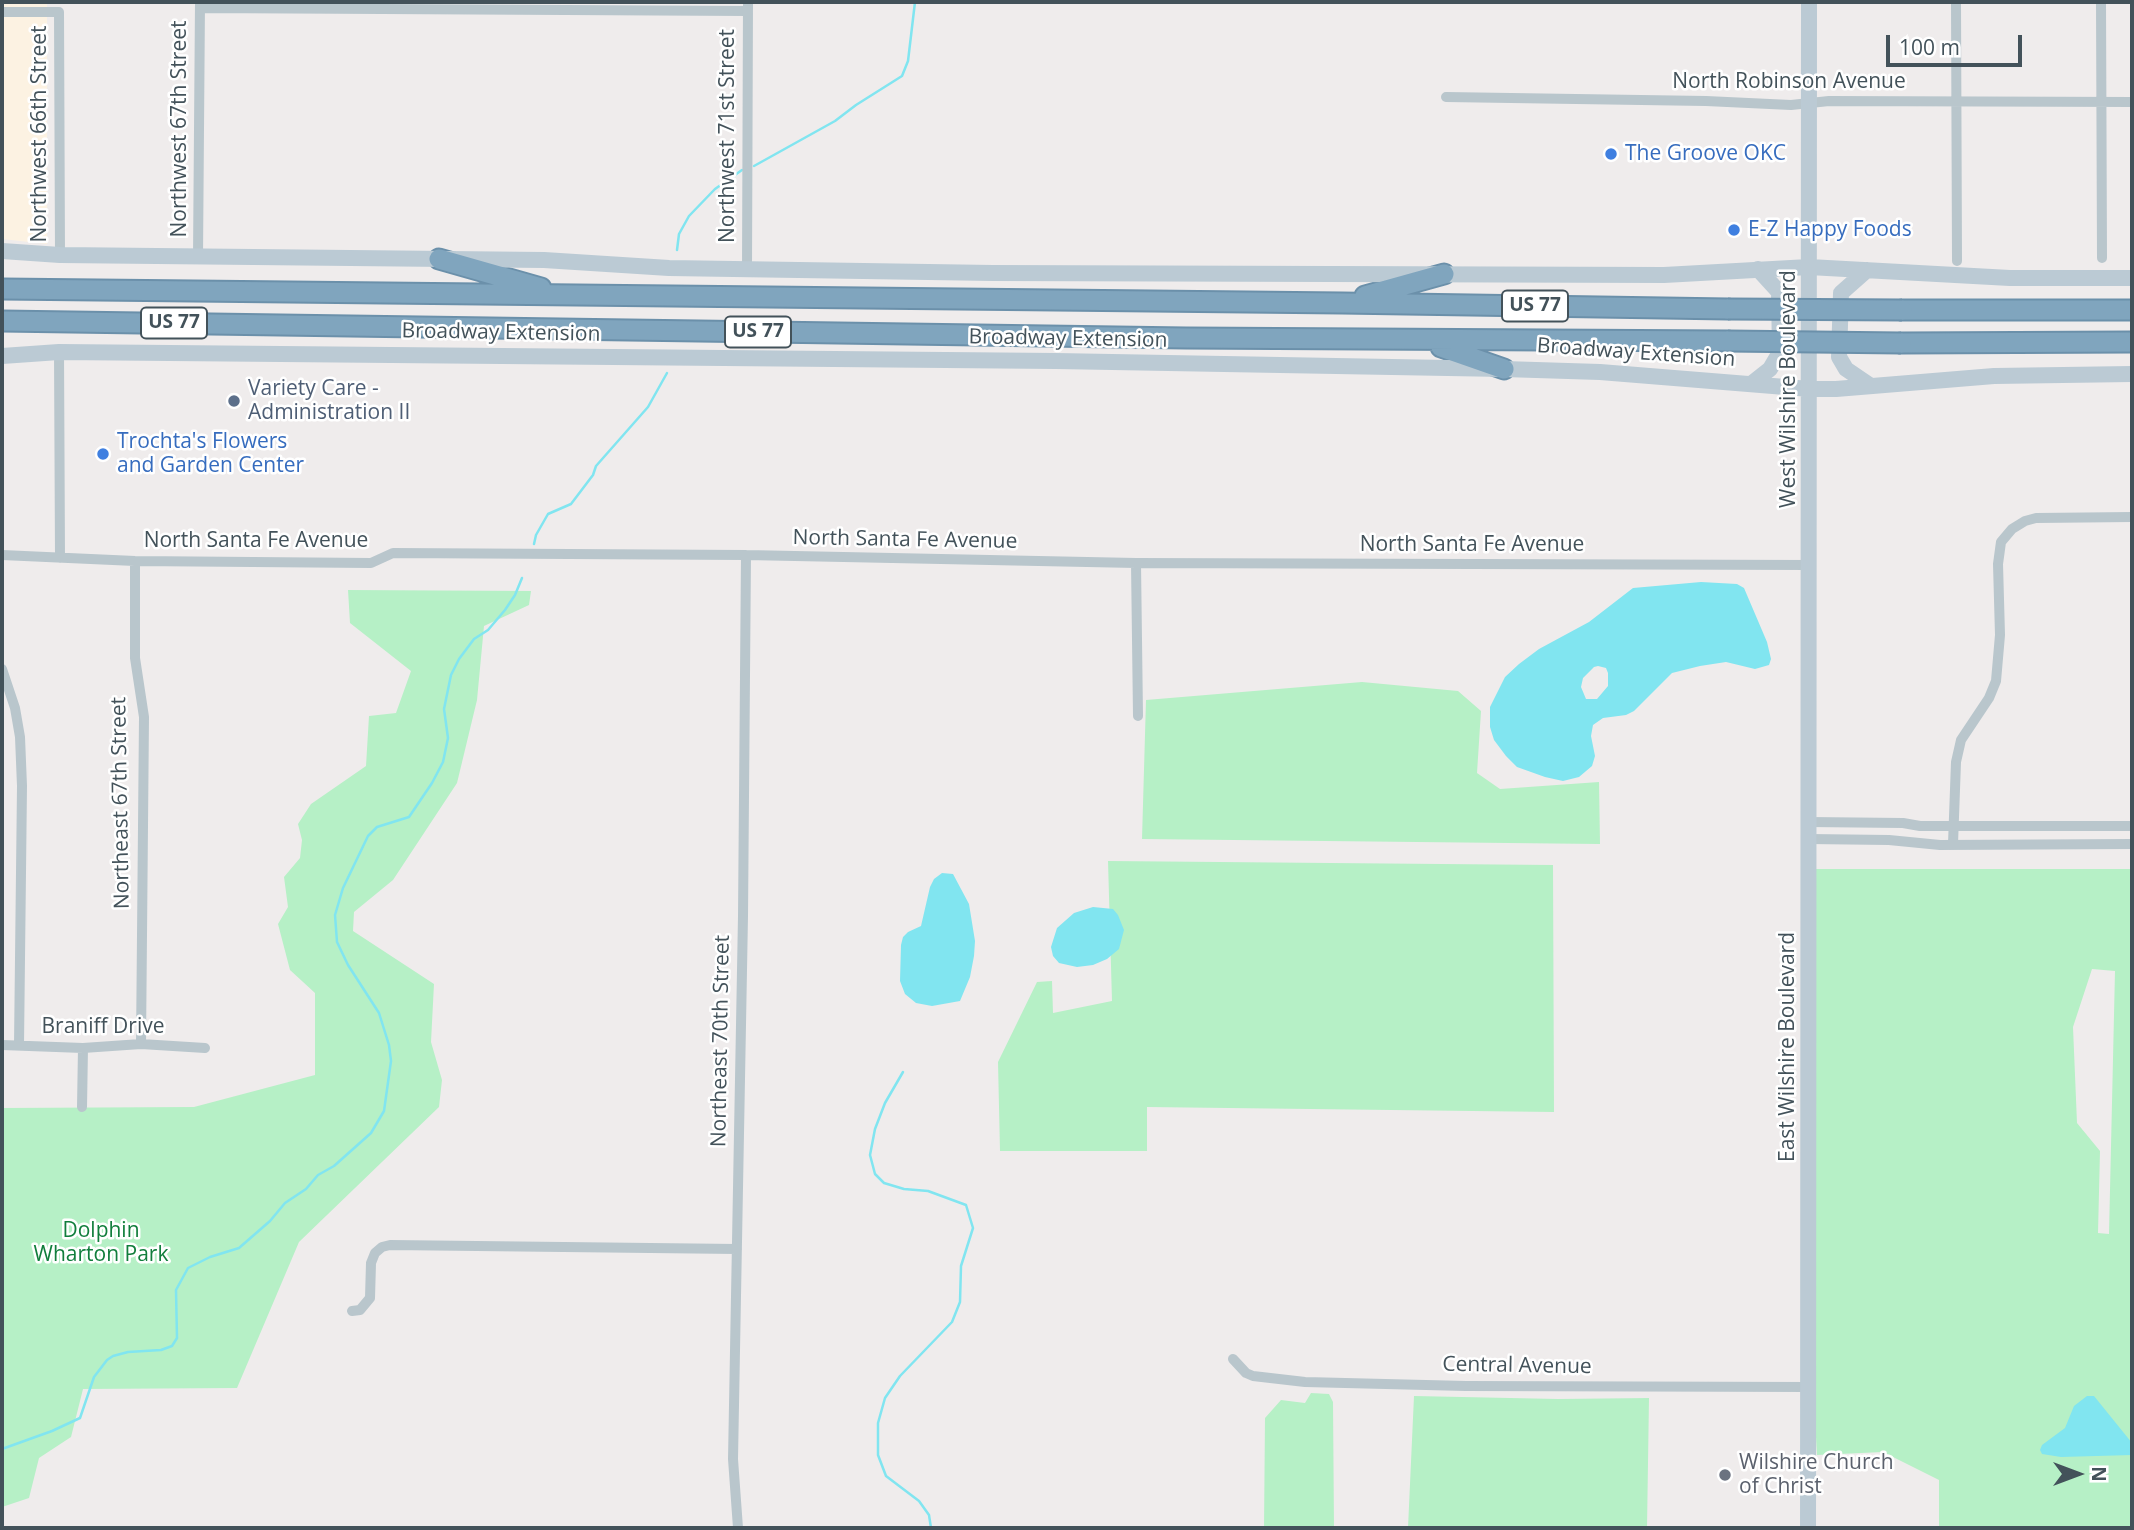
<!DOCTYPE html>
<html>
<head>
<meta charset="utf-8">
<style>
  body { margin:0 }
  #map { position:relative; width:2134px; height:1530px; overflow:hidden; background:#efecec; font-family:"Open Sans",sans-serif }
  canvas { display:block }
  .frame { position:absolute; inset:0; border:4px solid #43525a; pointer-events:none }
  .north { position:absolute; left:2043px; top:1439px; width:70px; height:70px; -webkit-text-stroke:5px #fff; paint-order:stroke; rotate:90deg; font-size:19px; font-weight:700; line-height:28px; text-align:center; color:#43525a }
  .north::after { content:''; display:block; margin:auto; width:24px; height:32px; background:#43525a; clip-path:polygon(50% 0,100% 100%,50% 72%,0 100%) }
  .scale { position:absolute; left:1886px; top:35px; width:136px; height:32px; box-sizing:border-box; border:4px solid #43525a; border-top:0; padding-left:9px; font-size:21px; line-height:24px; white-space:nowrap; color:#43525a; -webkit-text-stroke:5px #fff; paint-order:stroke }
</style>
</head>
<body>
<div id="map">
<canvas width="2134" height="1530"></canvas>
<div class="frame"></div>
<div class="north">N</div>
<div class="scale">100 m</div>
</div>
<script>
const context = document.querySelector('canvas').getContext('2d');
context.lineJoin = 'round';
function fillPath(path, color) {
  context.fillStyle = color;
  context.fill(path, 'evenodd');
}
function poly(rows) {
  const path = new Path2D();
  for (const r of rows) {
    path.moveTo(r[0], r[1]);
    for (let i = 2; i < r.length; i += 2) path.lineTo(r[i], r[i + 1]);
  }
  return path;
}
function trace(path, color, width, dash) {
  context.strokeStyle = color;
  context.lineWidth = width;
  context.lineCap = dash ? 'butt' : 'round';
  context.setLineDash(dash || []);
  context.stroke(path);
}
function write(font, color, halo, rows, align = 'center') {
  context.font = font + ' "Open Sans",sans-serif';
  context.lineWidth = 5;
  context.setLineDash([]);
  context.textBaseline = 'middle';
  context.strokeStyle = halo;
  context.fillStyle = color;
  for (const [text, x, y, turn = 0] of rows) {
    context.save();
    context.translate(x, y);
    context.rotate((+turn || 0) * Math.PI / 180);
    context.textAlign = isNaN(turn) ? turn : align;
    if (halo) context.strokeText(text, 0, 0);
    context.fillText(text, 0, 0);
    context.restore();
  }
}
const commercial = poly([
  [2,2,47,2,47,244,2,239]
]);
const green = poly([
  [348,590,531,591,529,605,484,626,477,700,457,783,393,880,354,912,353,931,434,984,431,1042,442,1080,439,1107,299,1242,237,1388,83,1389,71,1437,39,1458,29,1498,2,1507,2,1108,194,1107,315,1075,315,993,290,970,278,924,288,907,284,877,300,858,302,840,298,824,311,804,366,766,369,716,396,713,411,671,350,623],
  [1362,682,1458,691,1481,711,1477,773,1500,789,1599,782,1600,844,1142,839,1146,700],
  [1108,861,1553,865,1554,1112,1147,1107,1147,1151,1000,1151,998,1062,1037,982,1052,981,1053,1013,1112,1001],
  [1815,869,2132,869,2132,1528,1939,1528,1939,1480,1883,1452,1817,1455,1813,1386],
  [2092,969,2115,971,2109,1234,2098,1233,2100,1151,2077,1123,2073,1027],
  [1311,1393,1329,1394,1333,1402,1334,1528,1264,1528,1265,1418,1281,1400,1305,1403],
  [1414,1396,1558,1399,1649,1398,1647,1528,1408,1528]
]);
const water = poly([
  [1701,582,1737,584,1744,588,1767,642,1771,659,1769,665,1755,669,1726,662,1700,666,1672,673,1634,711,1626,715,1603,718,1593,725,1591,736,1595,756,1592,766,1579,777,1563,781,1545,777,1517,767,1506,756,1494,740,1490,727,1490,707,1505,677,1519,664,1539,649,1589,622,1633,588],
  [1598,666,1606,668,1608,673,1608,686,1597,699,1586,699,1581,687,1583,678,1594,667],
  [942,873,953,874,969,904,975,941,974,956,970,977,960,1001,932,1006,916,1003,905,994,900,981,901,945,903,937,908,932,921,926,930,887,934,879],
  [1093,907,1113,909,1118,915,1124,930,1119,949,1107,959,1093,965,1077,967,1059,963,1053,956,1051,947,1057,928,1074,913],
  [2087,1396,2094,1396,2132,1443,2132,1455,2061,1457,2042,1454,2040,1450,2042,1445,2065,1428,2074,1406]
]);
const stream = poly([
  [754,166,835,121,856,105,902,76,908,61,915,2],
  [677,250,679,234,689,216,715,189,742,170],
  [534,544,536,535,548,514,571,504,593,475,596,466,648,407,667,373],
  [903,1072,885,1103,875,1129,870,1155,875,1174,884,1183,904,1189,928,1191,966,1205,973,1228,961,1266,960,1302,952,1322,900,1376,885,1398,878,1423,878,1455,886,1476,919,1501,929,1515,931,1528],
  [2,1449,52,1431,80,1418,94,1377,107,1360,113,1356,128,1352,161,1350,172,1346,177,1338,176,1290,188,1268,210,1257,239,1248,270,1221,285,1203,306,1189,318,1175,334,1166,371,1133,384,1111,391,1061,389,1045,379,1013,348,965,337,942,335,915,343,888,368,836,377,827,409,817,432,783,443,762,448,738,444,709,451,675,459,659,474,639,488,630,505,610,515,595,522,578]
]);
const street = poly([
  [1956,2,1957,261],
  [2101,2,2102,258],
  [200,8,748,11],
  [2,12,59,12,60,255],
  [1446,97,1706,101,1791,105,1829,101,2132,102],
  [198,257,200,2],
  [747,269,748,2],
  [59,352,60,558],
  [2,555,135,561,371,563,393,553,746,555,1136,563,1810,565],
  [135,561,135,658,144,717,141,1044],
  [1136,563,1138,716],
  [2,669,15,708,20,737,22,786,19,1045],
  [1809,822,1903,823,1920,826,2132,826],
  [1809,839,1889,840,1940,845,2132,844],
  [1953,844,1956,762,1961,740,1989,698,1996,681,2000,635,1998,564,2001,542,2012,529,2025,521,2036,518,2132,517],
  [2,1045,83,1048,141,1044,205,1048],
  [82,1107,83,1048],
  [352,1311,360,1310,370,1298,371,1263,375,1253,382,1247,390,1245,737,1249],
  [1233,1359,1246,1373,1253,1376,1305,1382,1466,1386,1808,1387],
  [738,1528,733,1459,743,916,746,555]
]);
const secondary = poly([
  [2,251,60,255,544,260,669,268,993,273,1664,275,1809,267,2010,278,2132,278],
  [1867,270,1841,293,1839,357,1846,369,1871,386],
  [2,356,59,352,1056,361,1504,369,1600,372,1810,389,1836,389,1994,376,2132,374],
  [1751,384,1770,369,1780,352,1779,292,1758,269],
  [1808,1528,1809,2]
]);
const highway = poly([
  [439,259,541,288],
  [2,289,1342,303,1728,309],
  [1365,296,1444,274],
  [1902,310,2132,310],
  [2,321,1186,338,1728,341],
  [1901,343,2132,342],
  [1441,347,1504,369]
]);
const highwayBridge = poly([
  [1728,309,1902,310],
  [1728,341,1901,343]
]);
const markers = [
  [1611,154,7,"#3f7fe0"],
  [1734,230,7,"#3f7fe0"],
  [234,401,7,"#5c6f8a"],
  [103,454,7,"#3f7fe0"],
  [1725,1475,7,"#6b7280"]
];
const shields = [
  [1535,306,66],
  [174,323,66],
  [758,332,66]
];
const shieldNames = [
  ["US 77",1535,306],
  ["US 77",174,323],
  ["US 77",758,332]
];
const streetNames = [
  ["North Robinson Avenue",1789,82],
  ["Northwest 67th Street",180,129,-90],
  ["Northwest 66th Street",40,134,-90],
  ["Northwest 71st Street",728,136,-90],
  ["Broadway Extension",501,333,1],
  ["Broadway Extension",1068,339,1],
  ["Broadway Extension",1636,353,4],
  ["West Wilshire Boulevard",1789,389,-90],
  ["North Santa Fe Avenue",905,540,1],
  ["North Santa Fe Avenue",256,541],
  ["North Santa Fe Avenue",1472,545],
  ["Northeast 67th Street",121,803,-91],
  ["Braniff Drive",103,1027],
  ["Northeast 70th Street",721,1041,-89],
  ["East Wilshire Boulevard",1788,1047,-90],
  ["Central Avenue",1517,1366,1]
];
const shopNames = [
  ["The Groove OKC",1625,154],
  ["E-Z Happy Foods",1748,230],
  ["Trochta's Flowers",117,442],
  ["and Garden Center",117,466]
];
const serviceNames = [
  ["Variety Care -",248,389],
  ["Administration II",248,413]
];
const parkNames = [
  ["Dolphin",101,1231],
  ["Wharton Park",101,1255]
];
const worshipNames = [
  ["Wilshire Church",1739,1463],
  ["of Christ",1739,1487]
];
fillPath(commercial, '#fcf2e2');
fillPath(green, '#b6f0c6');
fillPath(water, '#81e5f0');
trace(stream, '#81e5f0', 2.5);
trace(highway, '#6b90aa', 23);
trace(street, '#b9c6cc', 10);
trace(secondary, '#bbcad4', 16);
trace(highway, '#80a5be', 19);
trace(highwayBridge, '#6b90aa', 23, []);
trace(highwayBridge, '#80a5be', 19);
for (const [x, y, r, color] of markers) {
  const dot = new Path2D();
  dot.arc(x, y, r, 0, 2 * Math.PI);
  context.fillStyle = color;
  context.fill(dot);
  trace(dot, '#fff', 2.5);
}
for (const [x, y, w] of shields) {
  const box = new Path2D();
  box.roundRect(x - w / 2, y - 15.5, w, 31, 5);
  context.fillStyle = '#fff';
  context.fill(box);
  trace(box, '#43525a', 2);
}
write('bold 19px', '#43525a', null, shieldNames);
write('21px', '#43525a', '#fff', streetNames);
write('21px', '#366cbe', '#fff', shopNames, 'left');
write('21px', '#4e5e75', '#fff', serviceNames, 'left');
write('21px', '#117e3c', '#fff', parkNames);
write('21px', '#5b616d', '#fff', worshipNames, 'left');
</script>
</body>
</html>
